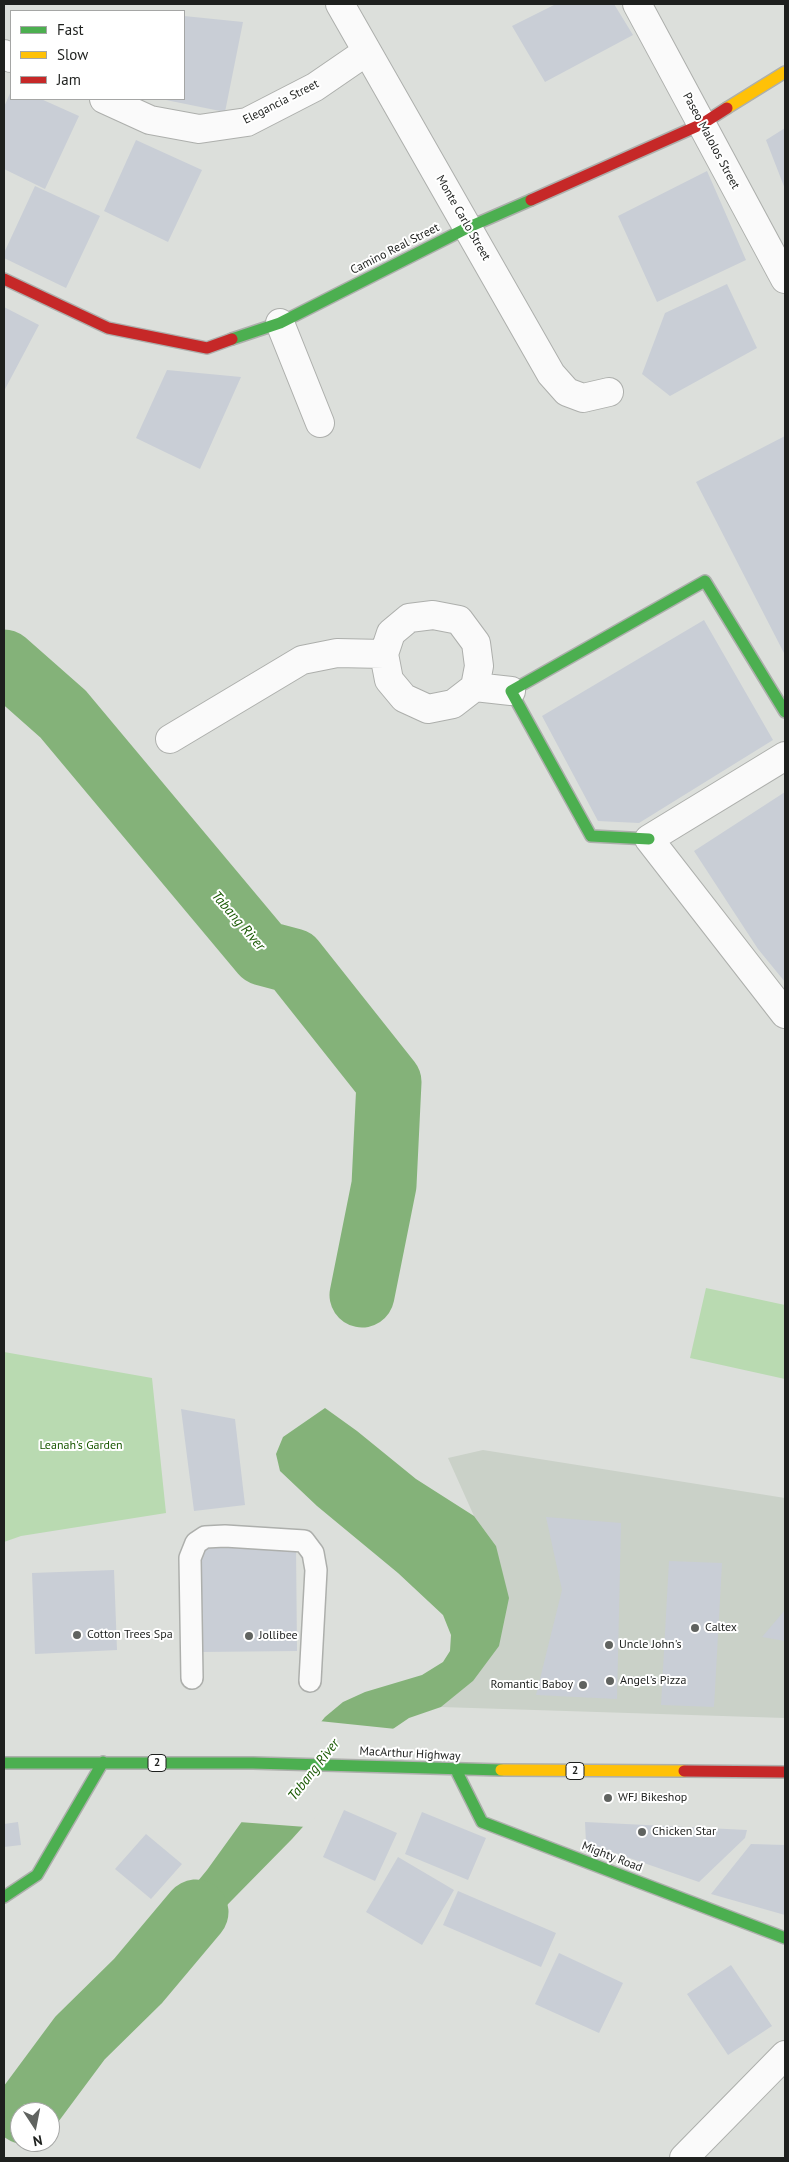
<!DOCTYPE html>
<html>
<head>
<meta charset="utf-8">
<style>
  body { margin:0 }
  #map { position:relative; width:789px; height:2162px; overflow:hidden; background:#dcdfdb; font-family:"PT Sans",sans-serif }
  canvas { display:block }
  .frame { position:absolute; inset:0; border:5px solid #1e201e; pointer-events:none }
  .legend { position:absolute; left:10px; top:10px; width:175px; height:90px; box-sizing:border-box; background:#fff; border:1px solid #a5a6a5; margin:0; padding:6px 9px; list-style:none; font-size:15px; color:#1e201e }
  .legend li { display:flex; align-items:center; gap:10px; height:25px }
  .legend b { width:25px; border:1px solid #a5a6a5 }
  .north { position:absolute; left:10px; top:2102px; width:50px; height:50px; box-sizing:border-box; background:#fff; border:1px solid #a5a6a5; border-radius:50%; rotate:169deg; font-size:14px; font-weight:700; line-height:20px; text-align:center; color:#1e201e }
  .north::after { content:''; display:block; margin:auto; width:18px; height:22px; background:#606360; clip-path:polygon(50% 0,100% 100%,50% 72%,0 100%) }
</style>
</head>
<body>
<div id="map">
<canvas width="789" height="2162"></canvas>
<div class="frame"></div>
<ul class="legend">
<li><b style="height:6px;background:#4caf50"></b>Fast</li>
<li><b style="height:6px;background:#ffc107"></b>Slow</li>
<li><b style="height:6px;background:#c62828"></b>Jam</li>
</ul>
<div class="north">N</div>
</div>
<script>
const context = document.querySelector('canvas').getContext('2d');
context.lineJoin = 'round';
function fillPath(path, color) {
  context.fillStyle = color;
  context.fill(path, 'evenodd');
}
function poly(rows) {
  const path = new Path2D();
  for (const r of rows) {
    path.moveTo(r[0], r[1]);
    for (let i = 2; i < r.length; i += 2) path.lineTo(r[i], r[i + 1]);
  }
  return path;
}
function trace(path, color, width, dash) {
  context.strokeStyle = color;
  context.lineWidth = width;
  context.lineCap = dash ? 'butt' : 'round';
  context.setLineDash(dash || []);
  context.stroke(path);
}
function write(font, color, halo, rows, align = 'center') {
  context.font = font + ' "PT Sans",sans-serif';
  context.lineWidth = 4;
  context.setLineDash([]);
  context.textBaseline = 'middle';
  context.strokeStyle = halo;
  context.fillStyle = color;
  for (const [text, x, y, turn = 0] of rows) {
    context.save();
    context.translate(x, y);
    context.rotate((+turn || 0) * Math.PI / 180);
    context.textAlign = isNaN(turn) ? turn : align;
    if (halo) context.strokeText(text, 0, 0);
    context.fillText(text, 0, 0);
    context.restore();
  }
}
const built = poly([
  [483,1450,785,1498,785,1718,441,1707,473,1681,496,1546,474,1516,448,1458]
]);
const green = poly([
  [706,1288,785,1305,785,1379,690,1358],
  [4,1352,152,1378,166,1513,21,1536,4,1542]
]);
const water = poly([
  [258,951,299,964,329,1007,344,1009,351,1016,348,1034,365,1044,372,1061,389,1082,393,1093,389,1108,393,1117,384,1126,384,1137,390,1145,382,1174,388,1182,385,1191,408,1208,403,1223,405,1234,403,1253,387,1284,362,1295,349,1273,350,1255,357,1226,358,1204,371,1189,365,1176,369,1169,373,1145,367,1141,373,1124,361,1118,367,1112,366,1107,372,1097,362,1087,359,1080,353,1079,351,1065,343,1064,329,1052,292,1004],
  [325,1408,357,1431,416,1479,474,1516,496,1546,509,1598,499,1646,473,1681,441,1707,409,1718,387,1733,292,1839,177,1956,138,1981,146,1944,207,1870,256,1802,325,1717,343,1702,365,1692,422,1675,443,1662,450,1651,451,1635,443,1615,398,1573,317,1506,280,1471,276,1454,283,1437]
]);
const pier = poly([
  [319,1721,396,1729,306,1827,239,1822]
]);
const river = poly([
  [4,662,63,714,263,953,293,961,389,1082,384,1185,362,1295],
  [25,2112,80,2038,138,1981,196,1912]
]);
const building = poly([
  [556,4,614,4,633,35,545,82,512,26],
  [184,16,243,22,225,112,166,100,184,99],
  [11,91,11,99,41,99,79,116,45,189,4,169,4,107],
  [785,128,785,189,766,140],
  [136,140,202,170,168,242,104,211],
  [707,171,746,260,657,302,618,216],
  [35,186,100,216,66,288,4,258,4,253],
  [727,284,757,348,670,396,642,374,665,313],
  [4,307,39,325,4,391],
  [167,370,241,377,200,469,136,438],
  [785,436,785,655,696,482],
  [704,620,773,740,639,823,598,821,542,716],
  [785,792,785,982,758,949,694,851],
  [181,1409,235,1419,245,1505,194,1511],
  [546,1517,621,1523,617,1699,536,1695,562,1590],
  [296,1546,297,1651,201,1652,200,1547],
  [669,1561,722,1563,714,1707,661,1705],
  [114,1570,117,1650,35,1654,32,1573],
  [785,1610,785,1641,762,1637],
  [344,1810,397,1833,375,1881,323,1857],
  [422,1812,486,1838,468,1880,405,1854],
  [18,1822,21,1845,4,1847,4,1824],
  [585,1822,747,1830,745,1838,699,1882,586,1843],
  [146,1834,182,1864,151,1899,115,1869],
  [751,1844,785,1845,785,1915,711,1894],
  [398,1857,454,1890,422,1945,366,1912],
  [458,1891,556,1933,541,1967,443,1925],
  [559,1953,623,1983,599,2033,535,2004],
  [731,1965,772,2026,728,2055,687,1994]
]);
const lane = poly([
  [192,1678,190,1558,196,1543,205,1537,225,1536,304,1541,313,1553,316,1570,310,1681]
]);
const street = poly([
  [340,4,551,374,567,392,583,398,609,392],
  [637,4,785,279],
  [4,54,11,58],
  [104,99,150,120,199,129,247,122,315,87,366,52],
  [280,323,320,423],
  [475,687,479,666,476,643,459,620,433,615,409,618,391,633,384,654,389,680,404,698,428,709,453,704,475,687,511,691],
  [170,739,302,660,337,653,384,654],
  [785,756,649,839,785,1014],
  [684,2158,785,2055]
]);
const fast = poly([
  [232,339,280,323,469,227,531,200],
  [649,839,591,836,511,691,705,581,785,712],
  [4,1763,253,1763,501,1770],
  [456,1770,482,1822,785,1938],
  [4,1897,37,1875,103,1762]
]);
const slow = poly([
  [727,108,785,72],
  [501,1770,684,1771]
]);
const jam = poly([
  [531,200,702,124,727,108],
  [4,279,108,328,207,348,232,339],
  [684,1771,785,1772]
]);
const markers = [
  [695,1628,5,"#606360"],
  [77,1635,5,"#606360"],
  [249,1636,5,"#606360"],
  [609,1645,5,"#606360"],
  [610,1681,5,"#606360"],
  [583,1685,5,"#606360"],
  [608,1798,5,"#606360"],
  [642,1832,5,"#606360"]
];
const shields = [
  [157,1763,18],
  [575,1771,18]
];
const shieldNames = [
  ["2",157,1763],
  ["2",575,1771]
];
const streetNames = [
  ["Elegancia Street",281,102,-27],
  ["Paseo Malolos Street",711,141,62],
  ["Monte Carlo Street",463,218,60],
  ["Camino Real Street",395,249,-27],
  ["MacArthur Highway",410,1754,3],
  ["Mighty Road",612,1857,21]
];
const parkNames = [
  ["Leanah's Garden",81,1446]
];
const poiNames = [
  ["Caltex",705,1628],
  ["Cotton Trees Spa",87,1635],
  ["Jollibee",259,1636],
  ["Uncle John's",619,1645],
  ["Angel's Pizza",620,1681],
  ["Romantic Baboy",573,1685,"right"],
  ["WFJ Bikeshop",618,1798],
  ["Chicken Star",652,1832]
];
const waterNames = [
  ["Tabang River",238,921,49],
  ["Tabang River",314,1770,-52]
];
fillPath(built, '#cad1c8');
fillPath(green, '#b9dab1');
fillPath(water, '#84b279');
fillPath(pier, '#dcdfdb');
trace(river, '#84b279', 65);
fillPath(building, '#c9ced6');
trace(lane, '#adafac', 24);
trace(street, '#adafac', 30);
trace(fast, '#adafac', 14);
trace(slow, '#adafac', 14);
trace(jam, '#adafac', 14);
trace(lane, '#fafafa', 21);
trace(street, '#fafafa', 28);
trace(fast, '#4caf50', 11);
trace(slow, '#ffc107', 11);
trace(jam, '#c62828', 11);
for (const [x, y, r, color] of markers) {
  const dot = new Path2D();
  dot.arc(x, y, r, 0, 2 * Math.PI);
  context.fillStyle = color;
  context.fill(dot);
  trace(dot, '#fff', 2);
}
for (const [x, y, w] of shields) {
  const box = new Path2D();
  box.roundRect(x - w / 2, y - 8.5, w, 17, 4);
  context.fillStyle = '#fff';
  context.fill(box);
  trace(box, '#1e201e', 1);
}
write('bold 11px', '#1e201e', null, shieldNames);
write('12px', '#1e201e', '#fff', streetNames);
write('12px', '#185701', '#fff', parkNames);
write('12px', '#1e201e', '#fff', poiNames, 'left');
write('italic 14px', '#1b5a05', '#fff', waterNames);
</script>
</body>
</html>
